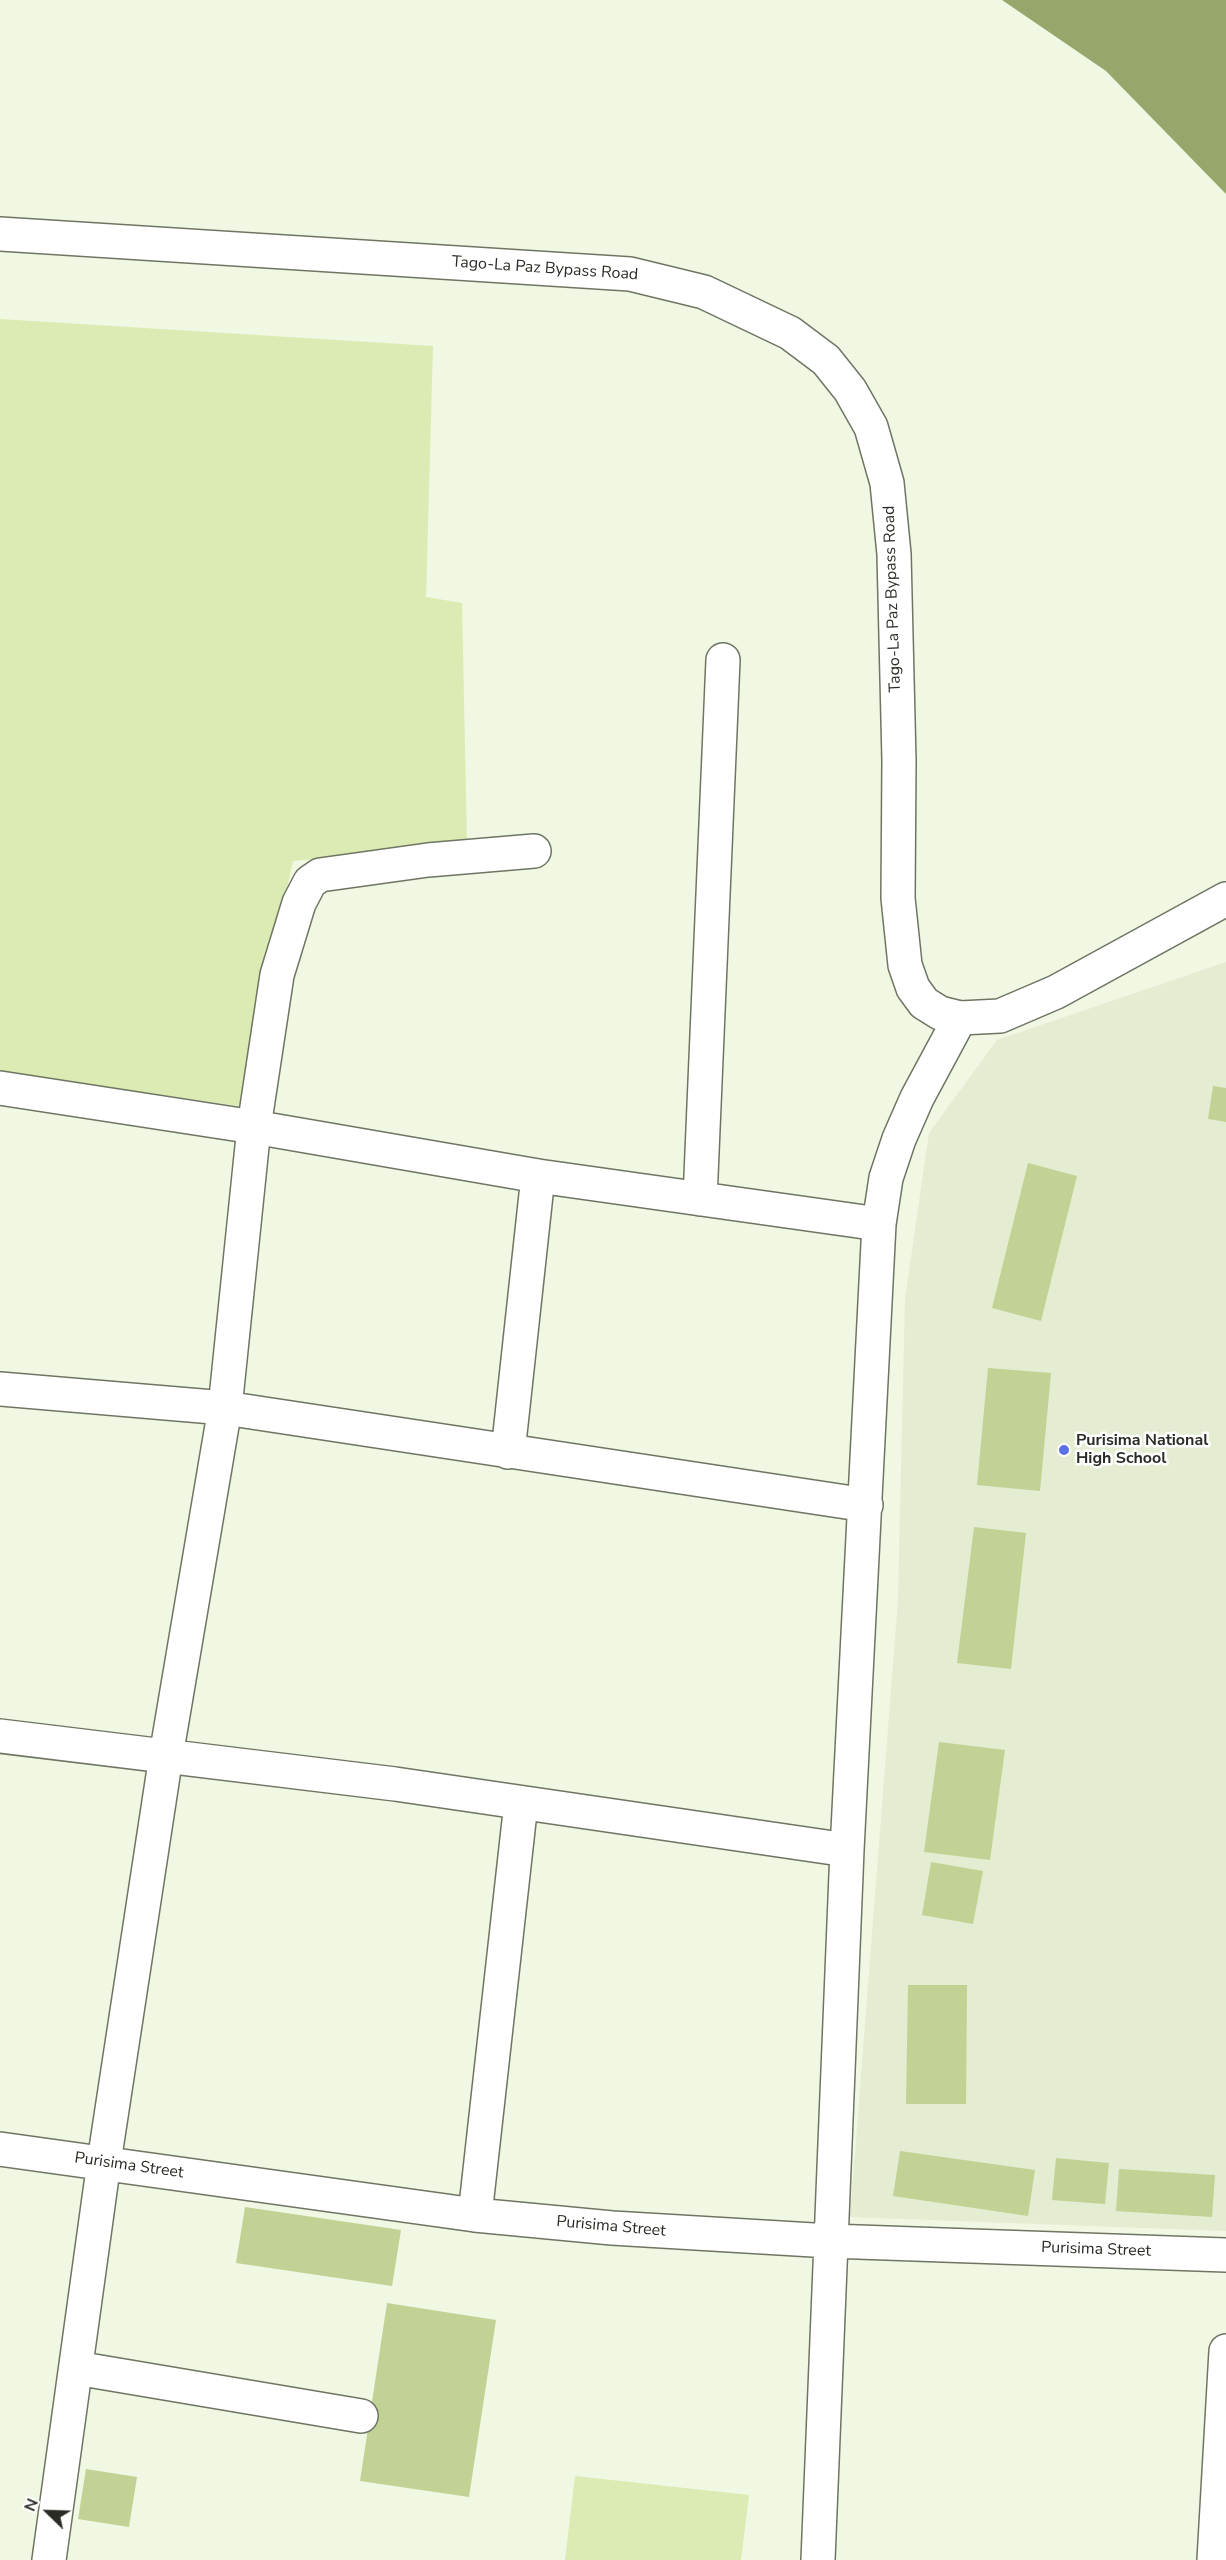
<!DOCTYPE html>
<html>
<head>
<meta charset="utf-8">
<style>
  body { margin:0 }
  #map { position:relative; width:1226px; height:2560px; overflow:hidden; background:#f0f7e3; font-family:"Nunito Sans",sans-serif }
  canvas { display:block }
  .north { position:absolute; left:18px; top:2482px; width:60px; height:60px; -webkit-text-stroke:4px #fff; paint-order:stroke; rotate:293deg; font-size:16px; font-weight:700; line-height:24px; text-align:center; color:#292b24 }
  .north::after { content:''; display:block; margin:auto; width:21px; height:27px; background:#292b24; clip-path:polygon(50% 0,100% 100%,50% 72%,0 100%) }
</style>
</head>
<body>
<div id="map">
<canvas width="1226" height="2560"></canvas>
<div class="north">N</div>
</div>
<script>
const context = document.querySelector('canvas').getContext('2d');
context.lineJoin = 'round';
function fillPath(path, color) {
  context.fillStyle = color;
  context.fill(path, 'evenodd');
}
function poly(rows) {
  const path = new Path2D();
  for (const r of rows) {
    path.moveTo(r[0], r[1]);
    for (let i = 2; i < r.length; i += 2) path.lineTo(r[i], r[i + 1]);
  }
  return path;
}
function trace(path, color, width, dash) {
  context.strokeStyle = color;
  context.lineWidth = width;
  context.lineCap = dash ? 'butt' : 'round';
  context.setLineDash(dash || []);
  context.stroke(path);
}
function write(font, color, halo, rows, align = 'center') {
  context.font = font + ' "Nunito Sans",sans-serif';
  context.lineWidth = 5;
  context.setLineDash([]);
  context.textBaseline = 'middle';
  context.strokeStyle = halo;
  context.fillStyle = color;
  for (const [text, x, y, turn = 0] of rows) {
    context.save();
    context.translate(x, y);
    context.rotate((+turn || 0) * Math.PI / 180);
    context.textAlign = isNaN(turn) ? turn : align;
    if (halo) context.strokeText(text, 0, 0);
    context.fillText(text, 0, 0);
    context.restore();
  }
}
const built = poly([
  [1226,962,1226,2231,850,2217,898,1600,905,1299,929,1133,997,1040]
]);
const green = poly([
  [0,319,433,346,426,597,462,603,467,845,293,861,239,1106,0,1072],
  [575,2476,749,2495,741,2560,565,2560]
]);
const water = poly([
  [1002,0,1226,0,1226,194,1106,71]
]);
const building = poly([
  [1213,1086,1226,1088,1226,1122,1208,1119],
  [1028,1163,1077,1176,1041,1321,992,1308],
  [988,1368,1051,1373,1040,1491,977,1485],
  [974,1527,1026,1533,1011,1669,957,1663],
  [939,1742,1005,1750,990,1860,924,1852],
  [931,1862,983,1871,973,1924,922,1915],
  [908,1985,967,1985,966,2104,906,2104],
  [900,2151,1035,2170,1028,2216,893,2196],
  [1056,2158,1109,2163,1105,2204,1052,2200],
  [1119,2169,1215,2175,1212,2217,1116,2211],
  [245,2207,401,2230,392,2286,236,2263],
  [387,2303,496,2320,469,2497,360,2481],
  [86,2469,137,2477,129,2527,78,2519]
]);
const minor = poly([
  [0,1088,254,1127,538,1176,879,1224],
  [700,1199,723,660],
  [0,1389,225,1408,866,1505],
  [508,1452,538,1176],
  [0,1736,395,1784,847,1850],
  [0,2149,475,2215,612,2228,830,2241,1226,2255],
  [475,2215,521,1803],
  [76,2368,361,2416],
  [49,2560,104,2162,166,1756,225,1408,254,1127,277,975,299,903,310,882,320,875,428,860,534,851],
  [818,2560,847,1850,879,1224,886,1178,899,1139,917,1098,960,1018],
  [1214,2560,1226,2351]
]);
const highway = poly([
  [0,234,630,274,704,292,790,333,826,360,850,390,871,427,887,483,894,554,899,761,898,898,905,965,913,988,924,1003,940,1013,960,1018,1000,1016,1056,992,1226,899]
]);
const markers = [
  [1064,1450,6,"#5972e8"]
];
const streetNames = [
  ["Tago-La Paz Bypass Road",545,269,4],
  ["Tago-La Paz Bypass Road",893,599,-92],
  ["Purisima Street",129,2166,8],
  ["Purisima Street",611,2227,5],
  ["Purisima Street",1096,2250,2]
];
const poiNames = [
  ["Purisima National",1076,1441],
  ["High School",1076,1459]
];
fillPath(built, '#e4ecd1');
fillPath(green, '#dbebb3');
fillPath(water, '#97a76b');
fillPath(building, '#c1d294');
trace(minor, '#6f7563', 36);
trace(highway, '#6f7563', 36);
trace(minor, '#fff', 33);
trace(highway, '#fff', 33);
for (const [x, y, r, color] of markers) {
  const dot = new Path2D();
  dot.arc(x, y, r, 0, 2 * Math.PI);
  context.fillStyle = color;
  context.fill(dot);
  trace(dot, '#fff', 2);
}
write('16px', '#292b24', '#fff', streetNames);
write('bold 16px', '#292b24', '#fff', poiNames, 'left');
</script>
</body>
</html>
